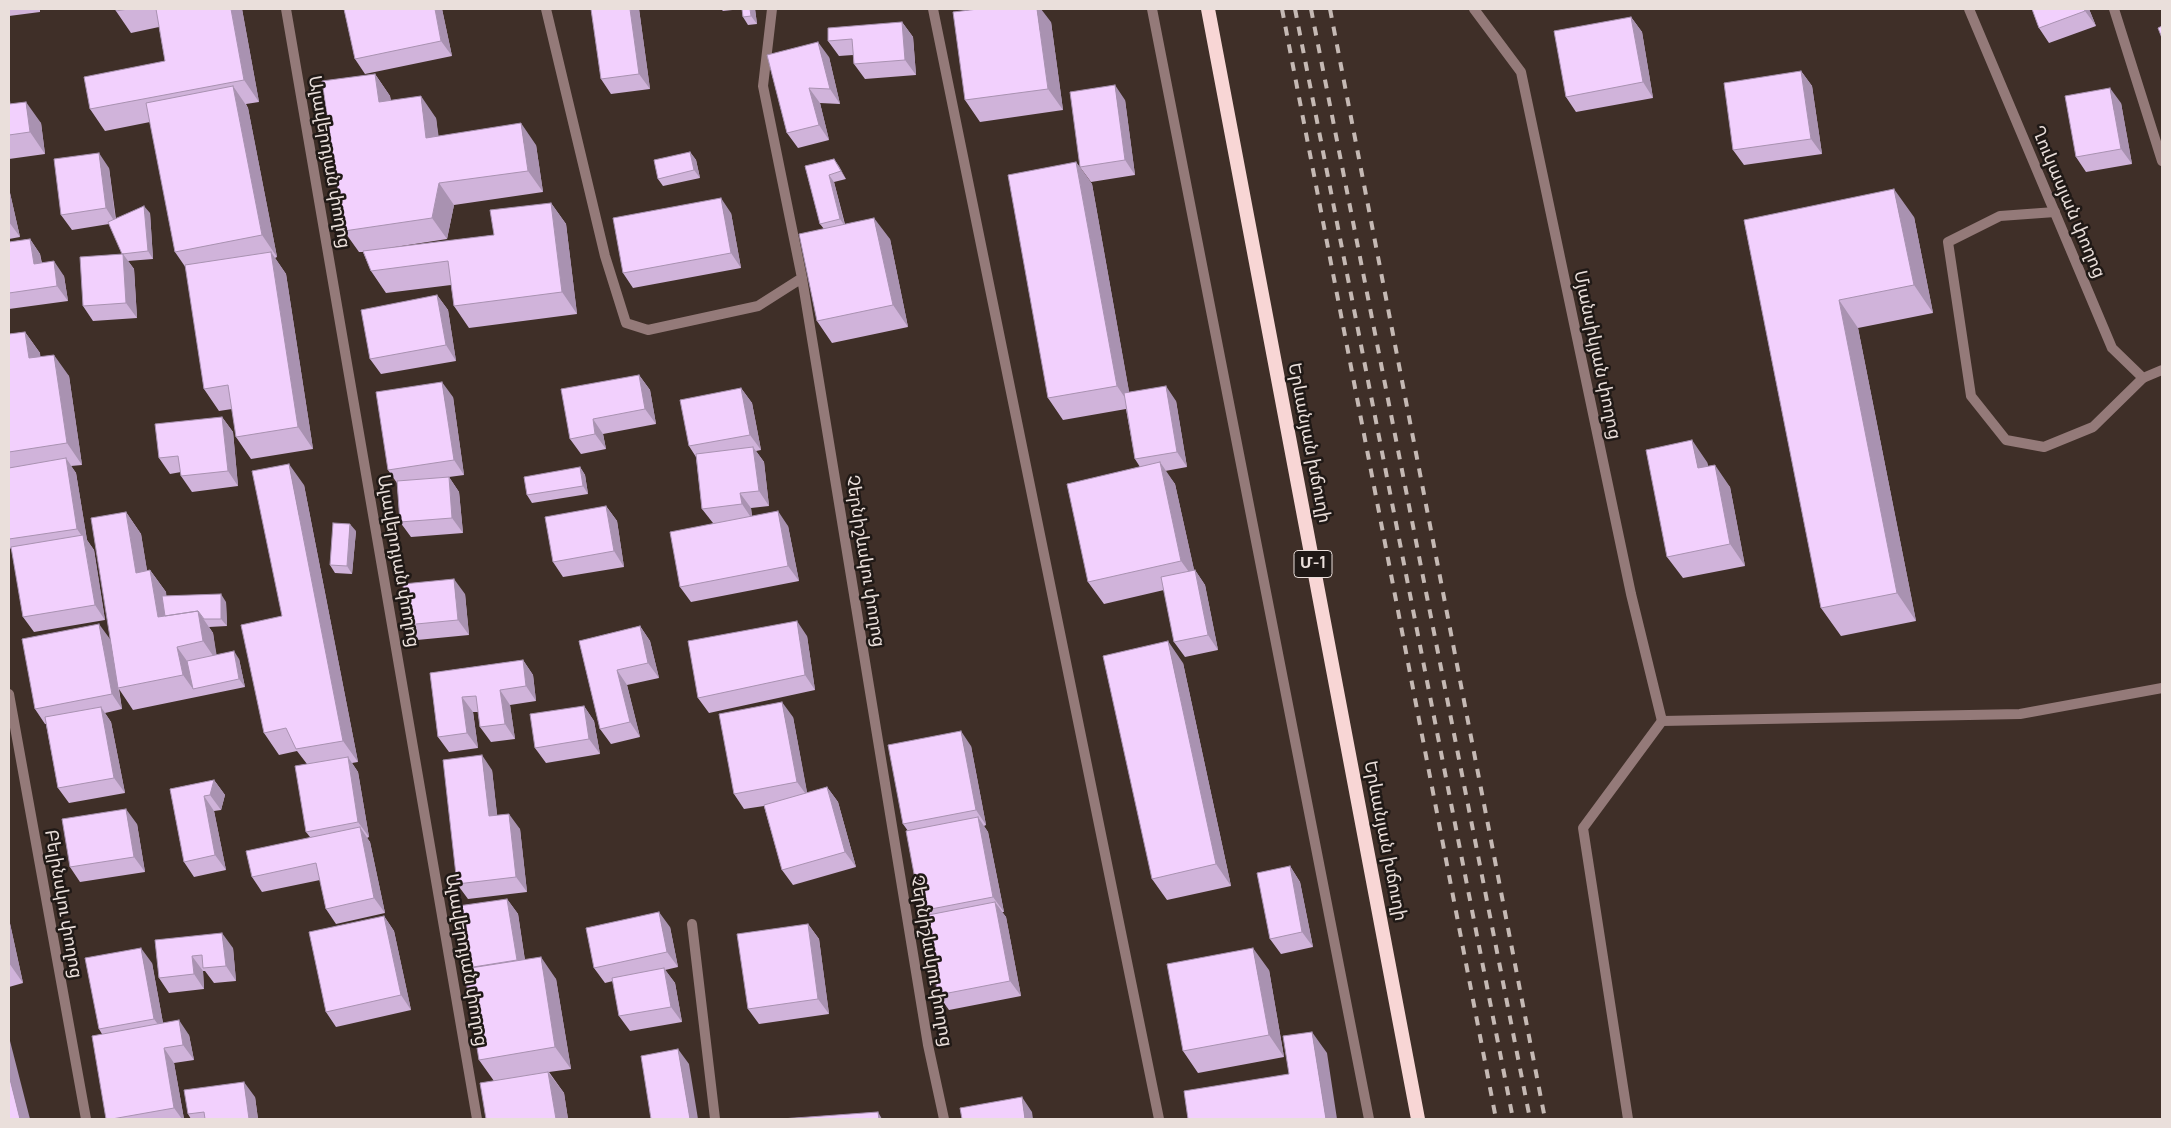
<!DOCTYPE html>
<html>
<head>
<meta charset="utf-8">
<style>
  body { margin:0 }
  #map { position:relative; width:2171px; height:1128px; overflow:hidden; background:#3f2f28; font-family:Manrope,sans-serif }
  canvas { display:block }
  .frame { position:absolute; inset:0; border:10px solid #eadfdb; pointer-events:none }
</style>
</head>
<body>
<div id="map">
<canvas width="2171" height="1128"></canvas>
<div class="frame"></div>
</div>
<script>
const context = document.querySelector('canvas').getContext('2d');
context.lineJoin = 'round';
function poly(rows) {
  const path = new Path2D();
  for (const r of rows) {
    path.moveTo(r[0], r[1]);
    for (let i = 2; i < r.length; i += 2) path.lineTo(r[i], r[i + 1]);
  }
  return path;
}
function trace(path, color, width, dash) {
  context.strokeStyle = color;
  context.lineWidth = width;
  context.lineCap = dash ? 'butt' : 'round';
  context.setLineDash(dash || []);
  context.stroke(path);
}
function fillPath(path, color) {
  context.fillStyle = color;
  context.fill(path, 'evenodd');
}
function write(font, color, halo, rows, align = 'center') {
  context.font = font + ' Manrope,"Noto Sans Armenian",sans-serif';
  context.lineWidth = 5;
  context.setLineDash([]);
  context.textBaseline = 'middle';
  context.strokeStyle = halo;
  context.fillStyle = color;
  for (const [text, x, y, turn = 0] of rows) {
    context.save();
    context.translate(x, y);
    context.rotate((+turn || 0) * Math.PI / 180);
    context.textAlign = isNaN(turn) ? turn : align;
    if (halo) context.strokeText(text, 0, 0);
    context.fillText(text, 0, 0);
    context.restore();
  }
}
const service = poly([
  [546,9,605,256,626,323,648,330,758,306,802,278],
  [772,9,763,86,802,278,928,1045,944,1119],
  [2055,212,2000,216,1948,242,1971,396,2006,440,2044,447,2093,427,2143,378],
  [692,924,715,1119],
  [1628,1119,1583,828,1662,721]
]);
const minor = poly([
  [286,9,477,1119],
  [933,9,1159,1119],
  [1152,9,1369,1119],
  [1474,9,1521,72,1631,594,1662,721,2020,714,2162,688],
  [1969,9,2112,348,2143,378,2162,370],
  [2114,9,2162,161],
  [9,694,86,1119]
]);
const trunk = poly([
  [1208,9,1418,1119]
]);
const rail = poly([
  [1282,9,1496,1119],
  [1295,9,1513,1119],
  [1311,9,1530,1119],
  [1330,9,1545,1119]
]);
const wall = poly([
  [9,9,40,9,40,12,9,16],
  [116,9,242,9,259,102,246,104,248,108,277,257,275,258,286,274,313,449,251,459,236,437,232,409,219,411,204,389,186,268,175,252,150,122,105,131,90,109,165,61,159,27,131,33,116,11],
  [344,9,442,9,452,56,365,74,355,59],
  [591,9,639,9,650,89,611,94,601,79],
  [721,9,755,9,757,24,748,25,743,17,742,9,723,11],
  [2032,9,2089,9,2096,26,2049,43,2039,28],
  [1631,17,1642,32,1653,98,1576,112,1566,97],
  [902,22,913,37,916,75,865,79,854,64,853,55,839,56,828,41],
  [1051,22,1063,110,980,122,965,100],
  [767,55,829,57,840,104,820,103,829,140,798,148,787,133],
  [1801,71,1812,86,1822,154,1744,165,1733,150],
  [375,74,390,96,391,101,436,118,438,136,536,145,543,192,454,205,447,239,382,249,494,235,551,203,566,224,577,314,469,328,454,306,451,285,386,293,371,271,363,252,359,252,344,231],
  [9,91,10,104,41,123,45,154,9,159],
  [1125,100,1135,175,1091,182,1080,167],
  [2121,103,2132,164,2086,172,2076,157],
  [690,152,696,160,700,178,663,186,658,179],
  [834,159,846,179,834,182,845,224,890,239,908,327,832,343,817,321,824,229,820,224,805,166],
  [1076,162,1092,184,1129,392,1176,401,1187,467,1165,471,1175,484,1194,570,1195,570,1205,585,1218,650,1185,657,1174,642,1164,590,1104,604,1088,582,1140,467,1135,459,1126,409,1063,420,1048,398],
  [109,168,116,219,150,213,153,259,128,261,134,269,137,318,93,321,83,306,123,254,109,224,72,230,61,215],
  [9,190,10,193,20,237,9,239],
  [731,213,741,268,633,288,623,273],
  [1914,217,1933,313,1858,328,1916,621,1841,636,1821,608,1744,220],
  [30,239,40,254,42,263,64,276,68,301,9,309,9,242],
  [437,295,448,310,456,361,381,374,370,359],
  [25,332,40,353,40,357,69,376,82,465,71,466,76,473,87,540,94,550,105,620,34,632,23,617,12,551,9,546,9,334],
  [639,375,650,390,656,424,603,434,606,449,581,454,570,439],
  [741,388,752,403,761,450,756,451,764,462,769,506,751,508,752,516,788,526,799,581,691,602,680,587,713,523,702,509,696,457,689,446],
  [453,397,464,475,449,477,459,492,463,533,411,537,400,522,397,483,388,470],
  [222,417,233,432,238,486,192,492,181,476,181,472,170,474,159,458],
  [1707,462,1708,466,1730,487,1745,566,1683,578,1667,557],
  [580,467,585,475,588,494,532,503,527,495],
  [304,485,358,762,352,763,358,772,369,837,367,838,370,842,385,913,336,924,326,909,320,880,262,892,252,877,310,837,306,832,307,764,297,751,279,755,264,733],
  [606,506,617,521,624,567,563,577,553,562],
  [126,512,141,534,147,571,150,570,166,592,166,596,226,602,227,626,209,627,213,633,216,655,239,659,245,687,133,710,119,689,122,709,105,713,111,722,125,793,69,803,58,788,46,724,45,724,35,709,110,639,115,669],
  [356,531,352,574,335,573,330,565],
  [465,594,469,635,417,640,406,625],
  [640,626,650,641,659,678,627,685,640,737,611,744,600,729,579,641],
  [807,636,815,690,709,713,698,698],
  [523,660,533,675,536,701,510,705,515,739,491,742,480,727,478,712,473,712,478,748,449,752,438,737,430,673],
  [1183,663,1231,886,1167,900,1152,879],
  [584,706,594,721,600,754,546,763,535,748],
  [793,717,807,793,827,787,838,802,856,867,793,885,782,870,764,806,744,809,734,794],
  [971,746,986,825,984,826,988,832,1004,912,1002,912,1006,917,1021,996,949,1010,938,995,925,916,921,911,908,831,903,824],
  [492,770,497,815,520,829,527,892,468,899,457,884],
  [214,780,225,795,221,810,214,811,226,870,194,877,184,862,170,789],
  [137,824,145,872,80,882,70,867],
  [1290,866,1300,882,1313,947,1281,954,1270,939],
  [507,899,518,914,525,960,556,979,571,1069,549,1072,564,1093,568,1119,486,1119,494,1081,479,1060,467,968],
  [384,916,394,931,411,1010,336,1027,326,1012],
  [9,919,23,983,9,987],
  [808,924,819,939,829,1014,759,1024,748,1009],
  [670,927,678,967,665,970,675,983,682,1022,630,1031,619,1016,613,981,605,983,594,968],
  [155,940,233,948,236,981,214,983,205,971,203,971,204,989,169,993,159,978],
  [152,963,163,1023,189,1035,194,1060,174,1063,184,1119,106,1119,102,1034,99,1029],
  [1269,970,1284,1057,1198,1073,1183,1051],
  [255,1097,258,1119,191,1119,188,1114]
]);
const shadedWall = poly([
  [231,9,242,9,259,102,244,80],
  [435,9,442,9,452,56,441,41],
  [630,9,639,9,650,89,639,74],
  [750,9,755,9,757,24,751,16],
  [1037,9,1041,9,1051,22,1063,110,1048,89],
  [2084,9,2089,9,2096,26,2085,11],
  [1631,17,1642,32,1653,98,1643,82],
  [902,22,913,37,916,75,905,60],
  [818,42,829,57,840,104,830,89],
  [1801,71,1812,86,1822,154,1811,139],
  [375,74,390,96,394,124,379,102],
  [1115,85,1125,100,1135,175,1125,160],
  [233,86,248,108,277,257,262,235],
  [809,88,820,103,829,140,819,125],
  [2110,88,2121,103,2132,164,2121,149],
  [9,91,13,127,9,120],
  [421,96,436,118,442,159,426,138],
  [26,102,41,123,45,154,30,132],
  [521,123,536,145,543,192,528,171],
  [690,152,696,160,700,178,694,170],
  [99,153,109,168,116,224,106,208],
  [834,159,839,166,846,179,841,171],
  [1076,162,1092,184,1132,408,1117,386],
  [829,175,834,182,845,226,840,219],
  [439,183,454,205,447,239,432,218],
  [1894,189,1914,217,1933,313,1914,285],
  [9,190,10,193,20,237,9,222],
  [721,198,731,213,741,268,731,253],
  [551,203,566,224,577,314,562,292],
  [144,206,150,213,153,259,148,251],
  [874,218,890,239,908,327,893,305],
  [30,239,40,254,44,279,34,264],
  [271,252,286,274,313,449,298,427],
  [123,254,134,269,137,318,126,303],
  [54,261,64,276,68,301,57,286],
  [437,295,448,310,456,361,446,345],
  [1839,300,1858,328,1916,621,1897,593],
  [25,332,40,353,44,380,29,358],
  [54,355,69,376,82,465,67,443],
  [639,375,650,390,656,424,645,409],
  [442,382,453,397,464,475,454,460],
  [1166,386,1176,401,1187,467,1177,452],
  [741,388,752,403,761,450,750,435],
  [222,417,233,432,238,486,228,471],
  [593,419,603,434,606,449,595,434],
  [1692,440,1707,462,1713,490,1698,468],
  [753,447,764,462,769,506,759,491],
  [66,458,76,473,87,540,94,550,105,620,95,605,84,539,77,529],
  [1160,462,1175,484,1197,583,1181,561],
  [289,464,304,485,358,762,343,741],
  [1715,465,1730,487,1745,566,1730,544],
  [580,467,585,475,588,494,583,486],
  [449,477,459,492,463,533,452,518],
  [740,493,751,508,752,519,742,504],
  [606,506,617,521,624,567,614,551],
  [778,511,788,526,799,581,788,566],
  [126,512,141,534,151,594,136,573],
  [350,524,356,531,352,574,347,566],
  [150,570,166,592,170,620,158,617],
  [1195,570,1205,585,1218,650,1208,635],
  [454,579,465,594,469,635,458,620],
  [221,594,226,602,227,626,221,619],
  [198,611,213,633,218,663,203,641],
  [797,621,807,636,815,690,805,675],
  [99,624,110,639,122,709,112,694],
  [640,626,650,641,659,678,648,663],
  [1168,641,1183,663,1231,886,1216,864],
  [177,647,192,668,193,689,183,675],
  [234,651,239,659,245,687,239,679],
  [523,660,533,675,536,701,526,686],
  [617,670,627,685,640,737,630,722],
  [500,690,510,705,515,739,505,724],
  [462,697,473,712,478,748,467,733],
  [782,702,793,717,808,797,797,782],
  [584,706,594,721,600,754,589,739],
  [101,707,111,722,125,793,114,778],
  [961,731,971,746,986,825,976,810],
  [482,755,492,770,499,831,489,816],
  [348,757,358,772,369,837,358,822],
  [214,780,225,795,221,810,210,795],
  [827,787,838,802,856,867,845,852],
  [204,796,214,811,226,870,215,855],
  [126,809,137,824,145,872,134,857],
  [509,814,520,829,527,892,516,877],
  [978,817,988,832,1004,912,993,897],
  [360,827,370,842,385,913,374,898],
  [1290,866,1300,882,1313,947,1302,932],
  [507,899,518,914,527,975,517,960],
  [995,902,1006,917,1021,996,1010,981],
  [659,912,670,927,678,967,667,952],
  [384,916,394,931,411,1010,401,995],
  [9,919,23,983,9,963],
  [808,924,819,939,829,1014,818,999],
  [222,933,233,948,236,981,226,966],
  [141,948,152,963,165,1034,154,1019],
  [1253,948,1269,970,1284,1057,1269,1035],
  [192,956,203,971,204,989,194,974],
  [541,957,556,979,571,1069,555,1047],
  [664,968,675,983,682,1022,671,1007],
  [179,1020,189,1035,194,1060,183,1045],
  [1312,1032,1327,1053,1337,1119,1326,1119],
  [9,1037,30,1119,20,1119,9,1075],
  [164,1048,174,1063,184,1119,182,1119,174,1108],
  [678,1049,689,1064,698,1119,690,1119],
  [548,1072,564,1093,568,1119,556,1119],
  [244,1082,255,1097,258,1119,249,1119],
  [1022,1097,1032,1112,1033,1119,1025,1119],
  [878,1112,882,1119,879,1119]
]);
const building = poly([
  [116,9,128,9,116,11,116,9],
  [156,9,231,9,244,80,90,109,84,77,165,61,156,9],
  [344,9,435,9,441,41,355,59,344,9],
  [591,9,630,9,639,74,601,79,591,9],
  [742,9,750,9,751,16,743,17,742,9],
  [978,9,1037,9,1048,89,965,100,953,12,978,9],
  [2032,9,2084,9,2085,11,2039,28,2032,9],
  [1631,17,1643,82,1566,97,1554,31,1631,17],
  [902,22,905,60,854,64,852,39,828,41,828,28,902,22],
  [2162,26,2162,38,2158,28,2162,26],
  [818,42,830,89,809,88,819,125,787,133,767,55,818,42],
  [1801,71,1811,139,1733,150,1724,83,1801,71],
  [375,74,379,102,421,96,426,138,521,123,528,171,439,183,432,218,344,231,322,81,375,74],
  [1115,85,1125,160,1080,167,1070,92,1115,85],
  [233,86,262,235,175,252,146,103,233,86],
  [2110,88,2121,149,2076,157,2065,96,2110,88],
  [26,102,30,132,9,135,9,104,26,102],
  [690,152,694,170,658,179,654,160,690,152],
  [99,153,106,208,61,215,54,159,99,153],
  [834,159,841,171,829,175,840,219,820,224,805,166,834,159],
  [1076,162,1117,386,1048,398,1008,175,1076,162],
  [1894,189,1914,285,1839,300,1897,593,1821,608,1744,220,1894,189],
  [721,198,731,253,623,273,613,218,721,198],
  [551,203,562,292,454,306,448,261,371,271,363,251,494,235,490,210,551,203],
  [144,206,148,251,122,254,108,222,144,206],
  [874,218,893,305,817,321,799,234,874,218],
  [30,239,34,264,54,261,57,286,9,293,9,242,30,239],
  [271,252,298,427,236,437,228,385,204,389,185,265,271,252],
  [123,254,126,303,83,306,80,257,123,254],
  [437,295,446,345,370,359,361,310,437,295],
  [25,332,29,358,54,355,67,443,9,452,9,334,25,332],
  [639,375,645,409,593,419,595,434,570,439,561,389,639,375],
  [442,382,454,460,388,470,376,392,442,382],
  [1166,386,1177,452,1135,459,1124,393,1166,386],
  [741,388,750,435,689,446,680,400,741,388],
  [222,417,228,471,181,476,178,456,159,458,155,424,222,417],
  [1692,440,1698,468,1715,465,1730,544,1667,557,1646,450,1692,440],
  [753,447,759,491,740,493,742,504,702,509,696,454,753,447],
  [66,458,77,529,9,539,9,468,66,458],
  [1160,462,1181,561,1088,582,1067,484,1160,462],
  [289,464,343,741,296,749,286,728,264,733,241,625,282,616,252,471,289,464],
  [580,467,583,486,527,495,524,477,580,467],
  [449,477,452,518,400,522,397,481,449,477],
  [606,506,614,551,553,562,545,517,606,506],
  [778,511,788,566,680,587,670,532,778,511],
  [126,512,136,573,150,570,158,617,198,611,203,641,177,647,183,675,118,688,91,518,126,512],
  [333,523,350,524,347,566,330,565,333,523],
  [83,535,95,605,23,617,11,547,83,535],
  [1195,570,1208,635,1174,642,1161,577,1195,570],
  [454,579,458,620,406,625,403,584,454,579],
  [221,594,221,619,204,619,198,611,165,616,162,596,221,594],
  [797,621,805,675,698,698,688,641,797,621],
  [99,624,112,694,35,709,22,639,99,624],
  [640,626,648,663,617,670,630,722,600,729,579,641,640,626],
  [1168,641,1216,864,1152,879,1103,656,1168,641],
  [234,651,239,679,193,689,187,661,234,651],
  [523,660,526,686,500,690,505,724,480,727,476,696,462,697,467,733,438,737,430,673,523,660],
  [782,702,797,782,734,794,719,714,782,702],
  [584,706,589,739,535,748,530,714,584,706],
  [101,707,114,778,58,788,45,717,101,707],
  [961,731,976,810,903,824,888,745,961,731],
  [482,755,489,816,509,814,516,877,457,884,443,760,482,755],
  [348,757,358,822,306,832,295,766,348,757],
  [214,780,210,795,204,796,215,855,184,862,170,789,214,780],
  [827,787,845,852,782,870,764,805,827,787],
  [126,809,134,857,70,867,62,819,126,809],
  [978,817,993,897,921,911,906,831,978,817],
  [360,827,374,898,326,909,316,863,252,877,246,851,360,827],
  [1290,866,1302,932,1270,939,1257,873,1290,866],
  [507,899,517,960,467,968,458,906,507,899],
  [995,902,1010,981,938,995,923,916,995,902],
  [659,912,667,952,594,968,586,928,659,912],
  [384,916,401,995,326,1012,309,932,384,916],
  [808,924,818,999,748,1009,737,934,808,924],
  [222,933,226,966,203,968,202,955,192,956,194,974,159,978,155,940,222,933],
  [141,948,154,1019,99,1029,85,958,141,948],
  [1253,948,1269,1035,1183,1051,1167,964,1253,948],
  [541,957,555,1047,479,1060,464,969,541,957],
  [664,968,671,1007,619,1016,612,978,664,968],
  [179,1020,183,1045,164,1048,174,1108,112,1119,106,1119,92,1036,179,1020],
  [1312,1032,1326,1119,1188,1119,1184,1091,1289,1074,1283,1036,1312,1032],
  [678,1049,690,1119,651,1119,641,1056,678,1049],
  [548,1072,556,1119,486,1119,480,1083,548,1072],
  [9,1075,20,1119,9,1119,9,1075],
  [244,1082,249,1119,205,1119,204,1112,188,1114,184,1090,244,1082],
  [1022,1097,1025,1119,962,1119,960,1108,1022,1097],
  [878,1112,879,1119,781,1119,878,1112]
]);
const shields = [
  [1313,564,38]
];
const shieldNames = [
  ["Մ-1",1313,564]
];
const streetNames = [
  ["Ալավերդյան փողոց",329,162,80],
  ["Ղուկասյան փողոց",2068,202,67],
  ["Մյանսիկյան փողոց",1597,355,78],
  ["Երևանյան խճուղի",1309,443,79],
  ["Ալավերդյան փողոց",398,561,80],
  ["Չերնիշևսկու փողոց",865,561,81],
  ["Երևանյան խճուղի",1385,841,79],
  ["Բելինսկու փողոց",63,904,80],
  ["Ալավերդյան փողոց",466,960,80],
  ["Չերնիշևսկու փողոց",931,961,80]
];
trace(service, '#947a79', 10);
trace(minor, '#947a79', 10);
trace(trunk, '#f8d6d5', 14);
trace(rail, '#c5b9b4', 4, [9, 9]);
fillPath(wall, '#d0b3da');
fillPath(shadedWall, '#a992b1');
fillPath(building, '#f2d0fd');
trace(building, '#a992b1', 1);
for (const [x, y, w] of shields) {
  const box = new Path2D();
  box.roundRect(x - w / 2, y - 13.5, w, 27, 4);
  context.fillStyle = '#201916';
  context.fill(box);
  trace(box, '#eadfdb', 1);
}
write('bold 16px', '#eadfdb', null, shieldNames);
write('18px', '#eadfdb', '#201916', streetNames);
</script>
</body>
</html>
